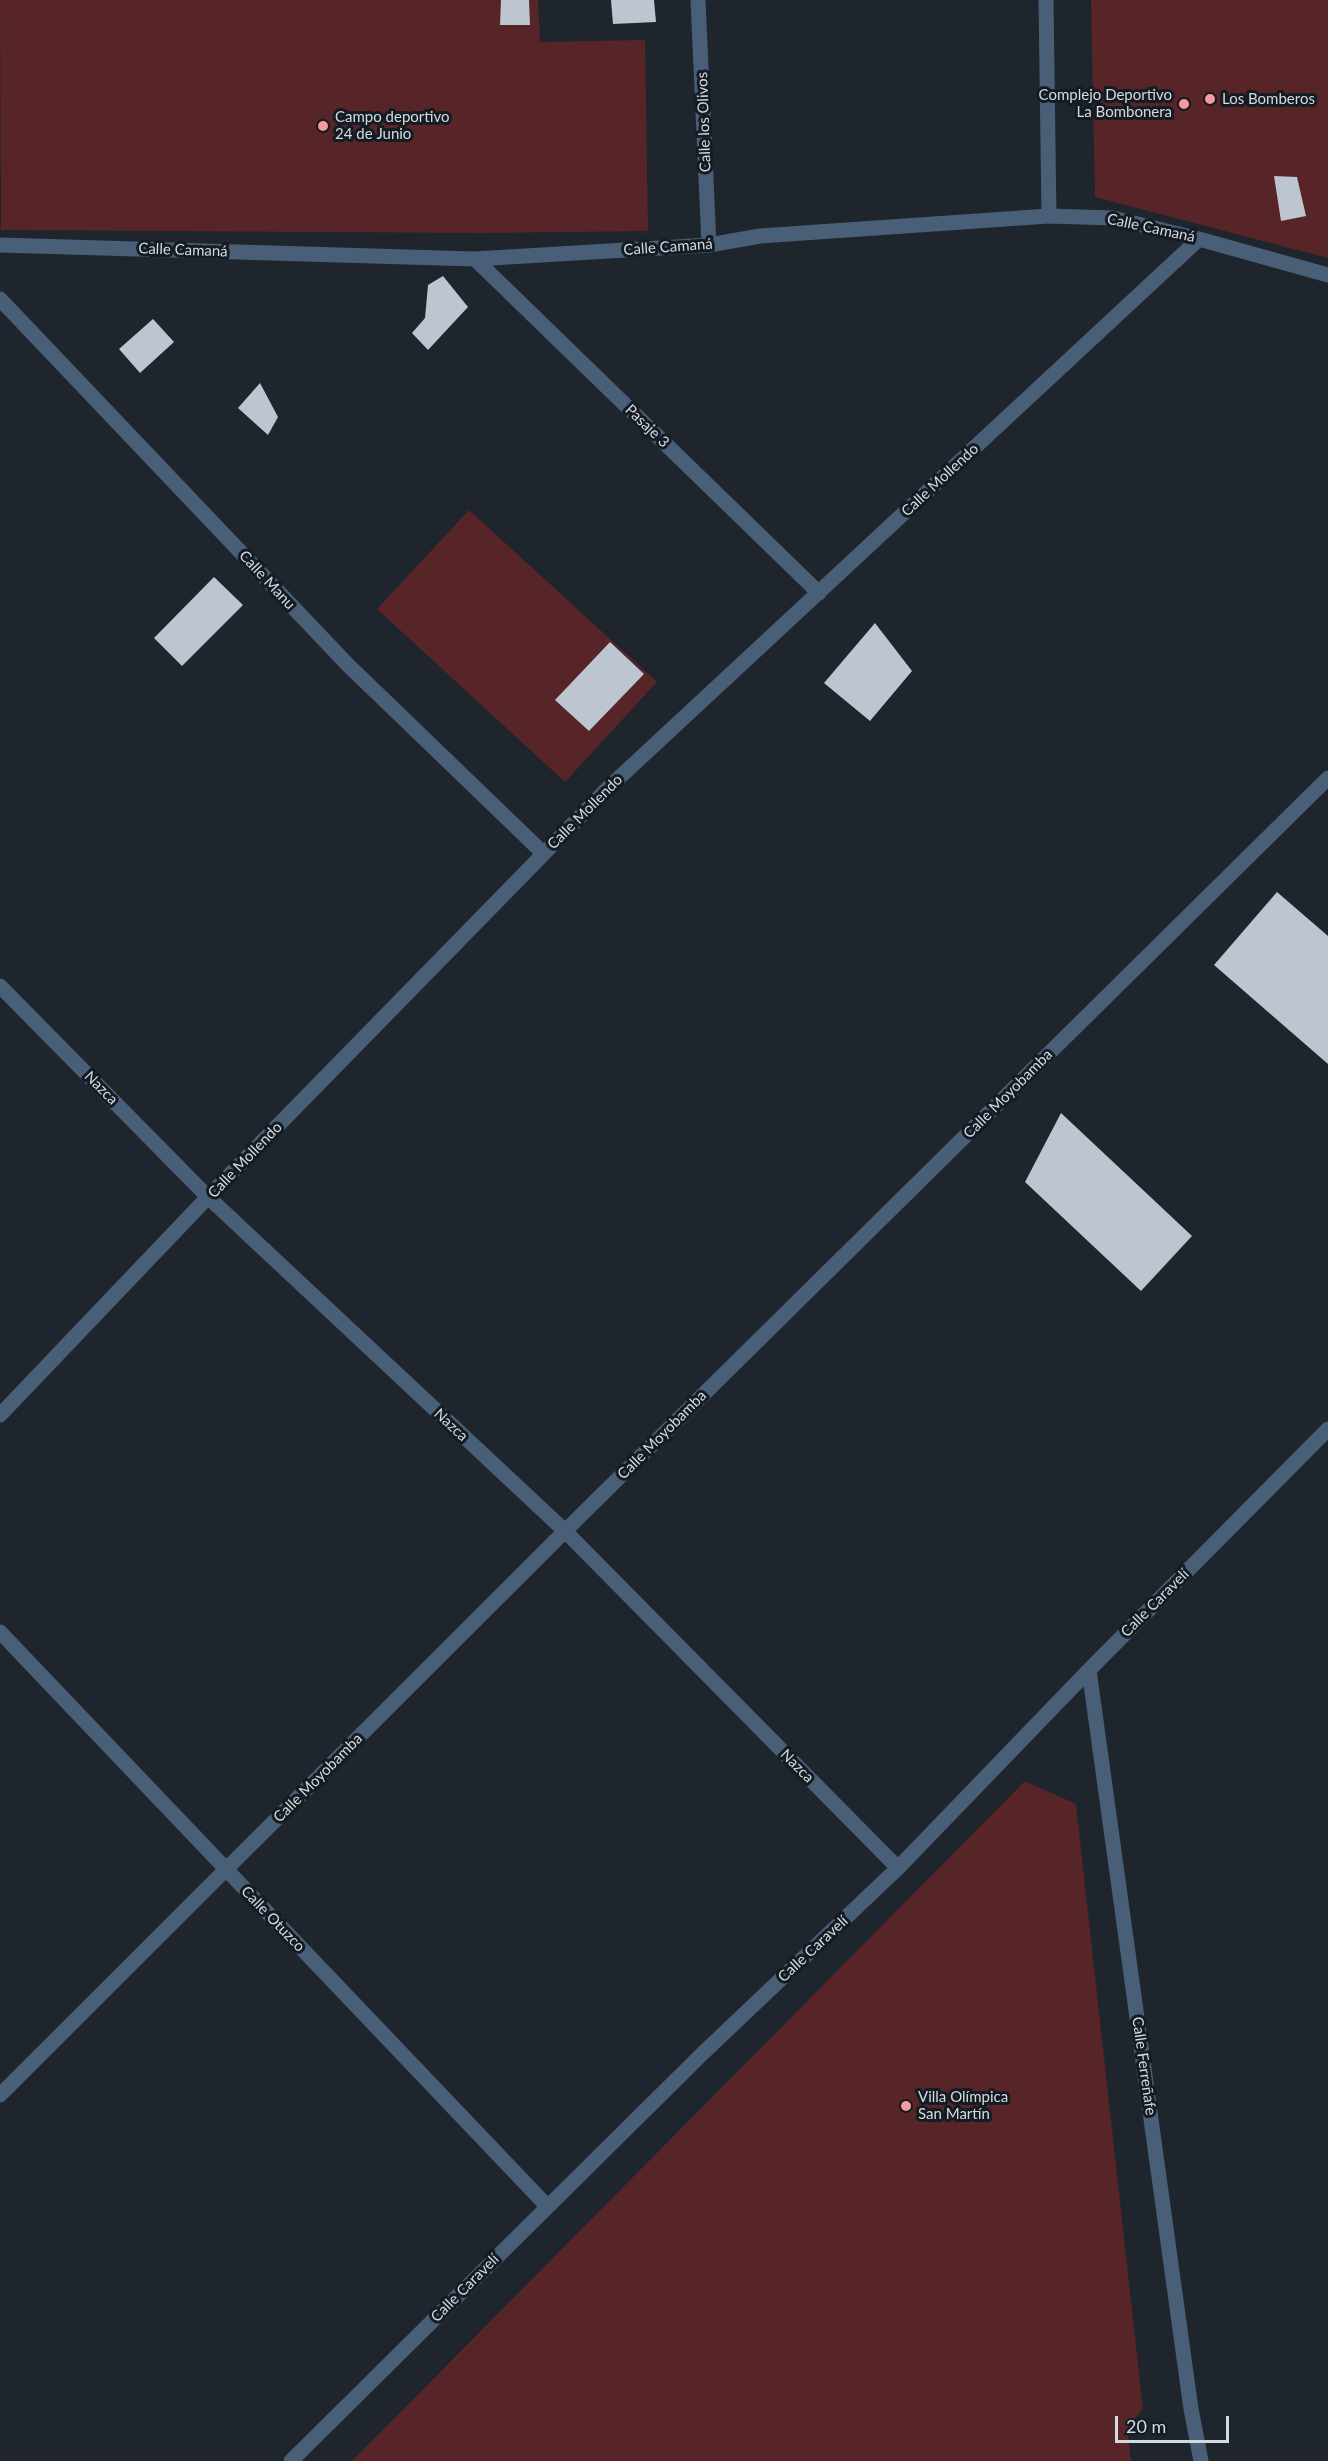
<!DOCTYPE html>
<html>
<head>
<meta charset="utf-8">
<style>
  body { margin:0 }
  #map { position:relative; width:1328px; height:2461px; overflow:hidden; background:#1e252d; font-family:Lato,sans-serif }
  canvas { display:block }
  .scale { position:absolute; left:1115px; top:2416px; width:114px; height:27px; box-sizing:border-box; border:3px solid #d5dadf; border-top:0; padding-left:8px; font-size:18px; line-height:21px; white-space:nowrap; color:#d5dadf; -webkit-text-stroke:4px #141b23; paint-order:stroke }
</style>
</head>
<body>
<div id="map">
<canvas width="1328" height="2461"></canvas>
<div class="scale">20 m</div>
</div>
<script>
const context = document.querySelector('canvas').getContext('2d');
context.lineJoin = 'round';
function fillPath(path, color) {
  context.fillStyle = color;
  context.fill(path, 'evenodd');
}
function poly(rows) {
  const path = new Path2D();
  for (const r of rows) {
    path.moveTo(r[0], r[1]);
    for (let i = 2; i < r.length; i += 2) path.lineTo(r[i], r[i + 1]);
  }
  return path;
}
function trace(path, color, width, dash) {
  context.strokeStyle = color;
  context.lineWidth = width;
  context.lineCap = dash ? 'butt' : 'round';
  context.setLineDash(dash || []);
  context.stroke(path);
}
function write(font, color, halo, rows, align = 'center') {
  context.font = font + ' Lato,sans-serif';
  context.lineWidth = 6;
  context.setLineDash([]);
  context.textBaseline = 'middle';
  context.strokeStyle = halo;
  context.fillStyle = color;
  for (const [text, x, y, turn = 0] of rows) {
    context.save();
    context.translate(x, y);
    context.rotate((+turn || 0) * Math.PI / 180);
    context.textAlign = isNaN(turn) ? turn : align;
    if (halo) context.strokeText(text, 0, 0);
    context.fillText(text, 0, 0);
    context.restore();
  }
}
const green = poly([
  [0,0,538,0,540,42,645,40,648,231,485,233,1,230],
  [1091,0,1328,0,1328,258,1095,197],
  [469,510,657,682,565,782,377,609],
  [1025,1781,1076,1804,1143,2409,1127,2428,1131,2461,352,2461]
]);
const building = poly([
  [501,0,529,0,530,25,500,25],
  [611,0,654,0,656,22,613,24],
  [1274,176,1297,177,1306,216,1281,221],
  [443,276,468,307,428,350,412,333,425,318,428,285],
  [153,319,174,342,140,373,119,349],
  [260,383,278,417,268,435,238,408],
  [214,577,243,605,182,666,154,638],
  [875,623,912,671,870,721,824,683],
  [610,642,644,674,589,731,555,700],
  [1277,892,1328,936,1328,1064,1214,965],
  [1061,1113,1192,1236,1141,1291,1025,1182]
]);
const street = poly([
  [698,0,709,245],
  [1046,0,1049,216],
  [0,245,475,259,709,245,760,236,1049,216,1113,218,1199,239,1328,275],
  [475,259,819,593],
  [0,299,348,665,543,853],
  [0,986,208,1197,565,1531,898,1868],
  [0,1415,208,1197,607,789,1199,239],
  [0,1632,547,2206],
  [1089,1670,1191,2409,1201,2461],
  [0,2095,565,1531,1328,778],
  [291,2461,701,2055,898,1868,1089,1670,1328,1429]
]);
const markers = [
  [1210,99,6,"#f59b9d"],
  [1184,104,6,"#f59b9d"],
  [323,126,6,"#f59b9d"],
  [906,2106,6,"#f59b9d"]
];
const poiNames = [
  ["Complejo Deportivo",1172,95,"right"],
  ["La Bombonera",1172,112,"right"],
  ["Los Bomberos",1222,99],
  ["Campo deportivo",335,117],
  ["24 de Junio",335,134],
  ["Villa Olímpica",918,2097],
  ["San Martín",918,2114]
];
const streetNames = [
  ["Calle los Olivos",704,122,-92],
  ["Calle Camaná",1151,228,12],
  ["Calle Camaná",668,247,-4],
  ["Calle Camaná",183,250,2],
  ["Pasaje 3",647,426,44],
  ["Calle Mollendo",940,480,-43],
  ["Calle Manu",267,580,47],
  ["Calle Mollendo",585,812,-45],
  ["Nazca",101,1088,45],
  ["Calle Moyobamba",1008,1094,-45],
  ["Calle Mollendo",245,1160,-46],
  ["Nazca",451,1425,43],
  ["Calle Moyobamba",662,1435,-45],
  ["Calle Caravelí",1155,1603,-45],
  ["Nazca",797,1766,45],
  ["Calle Moyobamba",318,1778,-45],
  ["Calle Otuzco",273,1919,46],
  ["Calle Caravelí",813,1949,-43],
  ["Calle Ferreñafe",1144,2066,82],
  ["Calle Caravelí",465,2288,-45]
];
fillPath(green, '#572527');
fillPath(building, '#bcc5d0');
trace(street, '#495e77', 15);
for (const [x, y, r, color] of markers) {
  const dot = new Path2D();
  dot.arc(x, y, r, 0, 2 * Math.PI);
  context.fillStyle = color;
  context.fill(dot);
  trace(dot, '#141b23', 2);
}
write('15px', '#d5dadf', '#141b23', poiNames, 'left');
write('15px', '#d5dadf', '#141b23', streetNames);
</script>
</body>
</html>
